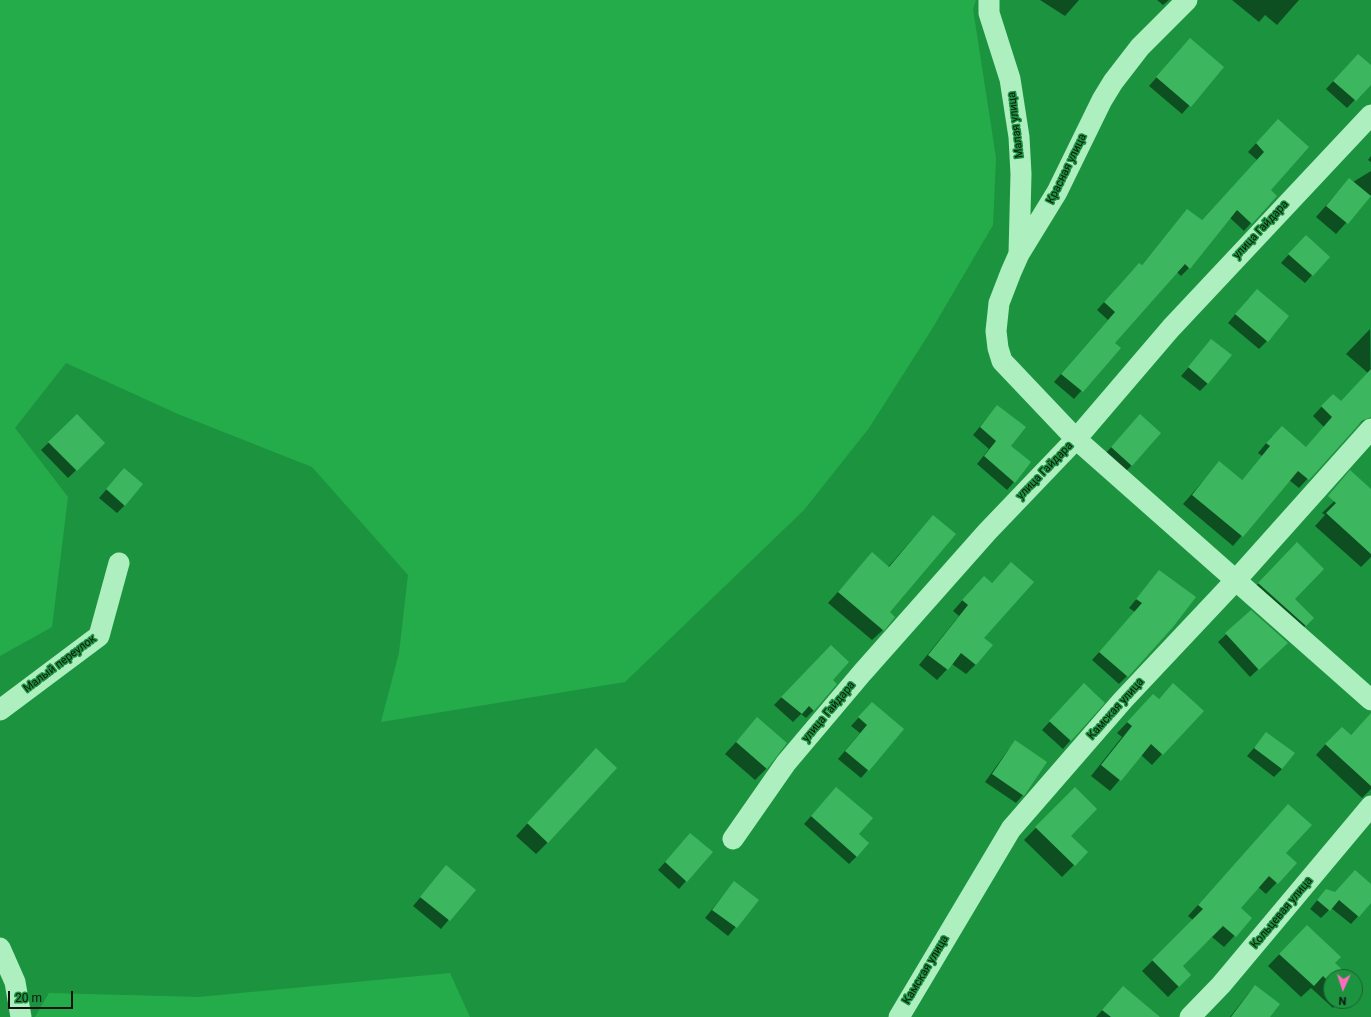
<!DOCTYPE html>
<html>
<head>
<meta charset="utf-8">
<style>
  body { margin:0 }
  #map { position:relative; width:1371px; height:1017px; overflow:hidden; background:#1c943f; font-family:Roboto,sans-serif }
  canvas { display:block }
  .north { position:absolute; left:1323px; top:969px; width:40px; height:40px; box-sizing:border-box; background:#1c943f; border:1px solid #18602d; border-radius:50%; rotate:183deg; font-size:11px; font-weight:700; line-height:16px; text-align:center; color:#111 }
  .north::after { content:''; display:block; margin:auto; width:14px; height:18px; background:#ff6cbf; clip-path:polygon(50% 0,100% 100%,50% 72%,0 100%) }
  .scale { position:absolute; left:8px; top:991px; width:65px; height:18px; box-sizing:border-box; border:2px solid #111; border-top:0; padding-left:5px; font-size:12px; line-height:14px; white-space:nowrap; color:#111; -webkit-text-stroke:3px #1c943f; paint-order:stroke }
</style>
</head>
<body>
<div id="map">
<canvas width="1371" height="1017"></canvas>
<div class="north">N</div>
<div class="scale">20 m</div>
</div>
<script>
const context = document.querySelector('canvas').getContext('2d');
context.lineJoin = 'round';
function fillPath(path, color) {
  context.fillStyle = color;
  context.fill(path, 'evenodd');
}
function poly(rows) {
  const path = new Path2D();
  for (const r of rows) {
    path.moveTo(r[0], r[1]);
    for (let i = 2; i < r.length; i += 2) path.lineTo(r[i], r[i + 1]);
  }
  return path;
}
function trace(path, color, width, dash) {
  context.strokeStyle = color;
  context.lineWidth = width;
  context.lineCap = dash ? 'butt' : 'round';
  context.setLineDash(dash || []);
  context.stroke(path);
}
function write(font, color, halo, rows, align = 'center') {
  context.font = font + ' Roboto,sans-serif';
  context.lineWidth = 3;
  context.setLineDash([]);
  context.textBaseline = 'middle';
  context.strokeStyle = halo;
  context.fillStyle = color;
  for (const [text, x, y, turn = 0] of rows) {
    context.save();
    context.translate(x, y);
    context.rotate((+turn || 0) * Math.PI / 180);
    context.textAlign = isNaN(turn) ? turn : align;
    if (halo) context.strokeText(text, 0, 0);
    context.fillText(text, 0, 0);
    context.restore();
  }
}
const green = poly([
  [0,0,976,0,973,9,996,158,993,225,932,329,869,428,804,510,625,682,381,722,399,653,408,575,312,467,178,414,66,363,15,428,68,497,52,627,0,656],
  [450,973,470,1017,35,1017,49,993,199,997]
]);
const shadow = poly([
  [1040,0,1079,0,1065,16],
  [1157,0,1169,0,1163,5],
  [1232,0,1299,0,1277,25,1265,15,1259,22],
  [1183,47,1223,67,1182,114,1149,86],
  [1350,63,1371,67,1371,83,1347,108,1326,89],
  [1270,128,1251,223,1244,231,1229,217,1189,268,1181,276,1177,272,1113,343,1119,348,1074,399,1054,382,1108,320,1097,310,1131,272,1139,264,1141,266,1187,210,1201,221,1257,160,1248,152],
  [1371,156,1371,162,1368,160],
  [1371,171,1371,195,1336,234,1316,217,1349,179,1353,182],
  [1298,244,1312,275,1305,283,1281,263],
  [1249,298,1267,341,1259,349,1228,323],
  [1370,329,1371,405,1368,417,1353,429,1299,488,1289,480,1233,546,1183,504,1219,463,1241,481,1262,456,1258,453,1272,436,1306,448,1324,427,1313,416,1324,404,1341,402,1368,373,1346,354],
  [1212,340,1208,383,1200,391,1181,376],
  [997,406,1009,446,1014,482,1007,490,977,464,989,449,973,435],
  [77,415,104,443,68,478,41,450],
  [1133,423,1132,465,1124,473,1104,455],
  [117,477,125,505,117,513,99,498],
  [1358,478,1371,490,1371,557,1361,567,1315,526,1325,515,1322,513],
  [933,516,888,612,883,630,872,640,828,603,872,554,888,567],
  [1297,544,1293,599,1313,618,1301,630,1247,595],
  [1011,563,983,638,976,664,966,674,952,664,937,680,919,665,959,616,953,611,974,587,991,584],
  [1159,571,1127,676,1119,684,1092,660,1135,612,1129,608],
  [1251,611,1279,650,1250,677,1218,642],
  [831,646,831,680,814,710,806,718,801,714,793,722,774,705],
  [1173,684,1162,754,1152,765,1141,755,1110,791,1091,776,1122,737,1117,733,1143,706,1158,700],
  [1076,693,1103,703,1063,749,1042,730],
  [872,703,868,770,861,778,838,759,860,733,851,726],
  [1371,714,1371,789,1362,798,1316,755,1331,738,1350,736],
  [757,719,767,768,755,780,725,754],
  [1267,733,1282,769,1274,777,1247,756],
  [1016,742,1023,795,1016,803,985,782,1008,750],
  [584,761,548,842,536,854,516,836],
  [1075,788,1070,836,1087,852,1062,877,1024,840],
  [829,796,857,834,857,856,849,864,804,824],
  [1278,816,1285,853,1295,863,1266,894,1258,887,1240,908,1251,918,1224,947,1212,937,1181,966,1190,975,1168,997,1142,971,1193,920,1188,916],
  [683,842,686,881,679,889,658,870],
  [446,867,474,890,441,929,413,906],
  [1355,871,1371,885,1371,902,1351,924,1331,908,1321,918,1310,909,1319,898,1335,893],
  [734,882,758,900,728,936,705,918],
  [1295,938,1334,963,1349,977,1331,977,1331,1001,1340,1001,1333,1008,1311,988,1301,997,1268,966],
  [1255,986,1269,1017,1230,1017,1248,994],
  [1123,987,1154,1017,1096,1017]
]);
const building = poly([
  [1190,38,1224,67,1191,107,1156,77],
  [1358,54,1371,65,1371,85,1356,101,1333,81],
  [1278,119,1309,147,1271,190,1277,196,1252,224,1237,210,1190,269,1185,264,1115,343,1121,348,1083,392,1061,374,1115,312,1104,302,1139,263,1142,265,1187,209,1202,220,1264,152,1256,143],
  [1349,178,1371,196,1348,224,1326,206],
  [1306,235,1330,257,1313,276,1288,254],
  [1257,289,1289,316,1268,342,1235,314],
  [1211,339,1232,355,1208,384,1188,367],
  [1371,369,1371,417,1362,421,1309,480,1298,471,1243,537,1192,495,1219,461,1242,480,1270,446,1266,443,1282,426,1306,447,1332,417,1321,406,1333,394,1341,401],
  [997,405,1026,427,1011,446,1031,462,1015,483,984,456,996,441,980,427],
  [77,414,105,443,77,471,48,442],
  [1140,414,1161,433,1132,466,1111,447],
  [124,468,143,484,125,506,106,489],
  [1350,470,1371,489,1371,554,1326,513,1336,503,1328,496],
  [933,515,956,534,890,612,895,617,884,631,838,592,872,552,889,567],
  [1297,542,1324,569,1295,599,1314,618,1306,626,1258,583],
  [1011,562,1034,582,984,638,993,645,976,665,961,653,948,670,928,655,968,605,962,600,984,576,992,583],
  [1159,570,1196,597,1173,627,1128,677,1099,652,1142,603,1136,599],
  [1251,610,1288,643,1259,670,1225,633],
  [831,645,849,662,833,680,837,684,814,711,809,706,802,714,781,697],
  [1084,683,1105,703,1071,741,1049,721],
  [1173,683,1204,711,1163,755,1151,744,1121,781,1101,765,1132,726,1127,722,1153,694,1159,699],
  [872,702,904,729,869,771,845,751,867,725,858,717],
  [1371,713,1371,786,1325,744,1342,727,1351,735],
  [757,717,787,743,767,769,736,742],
  [1266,732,1295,753,1282,769,1254,748],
  [1015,740,1047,762,1024,796,992,774],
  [596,748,617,768,548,843,527,823],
  [836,787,873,818,859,834,869,843,857,857,811,816],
  [1075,787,1097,809,1071,836,1088,852,1075,866,1035,827],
  [1288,804,1312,825,1286,853,1297,863,1278,884,1269,876,1241,908,1252,918,1236,937,1223,926,1183,966,1191,975,1179,987,1152,960,1203,909,1198,905],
  [690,833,713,852,687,882,665,862],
  [446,865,476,890,450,921,420,897],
  [1355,870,1371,884,1371,903,1359,917,1339,900,1330,911,1317,900,1326,889,1335,892],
  [734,881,759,900,737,928,712,910],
  [1307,925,1341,957,1335,963,1350,977,1331,977,1331,984,1323,976,1314,986,1279,954],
  [1255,985,1280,1004,1270,1017,1231,1017],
  [1123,986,1160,1017,1111,1017,1102,1010]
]);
const street = poly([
  [989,0,989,13,1010,79,1019,137,1021,174,1019,254],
  [1187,0,1140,47,1113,82,1102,100,1057,192,1019,254,1011,272,999,303,996,331,998,348,1002,361,1076,439,1371,700],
  [0,710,99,636,119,563],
  [733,839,786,763,862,673,987,532,1076,439,1171,328,1371,115],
  [0,948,15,982,21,1017],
  [899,1017,1011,829,1123,700,1236,580,1371,429],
  [1190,1017,1221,985,1371,806]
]);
const streetNames = [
  ["Малая улица",1016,125,-97],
  ["Красная улица",1067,169,-64],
  ["улица Гайдара",1261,230,-47],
  ["улица Гайдара",1045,471,-46],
  ["Малый переулок",60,664,-37],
  ["Камская улица",1116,709,-48],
  ["улица Гайдара",829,712,-50],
  ["Кольцевая улица",1282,913,-50],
  ["Камская улица",926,970,-59]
];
fillPath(green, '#25ac4a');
fillPath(shadow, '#0007');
fillPath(building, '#3db75f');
trace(street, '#aeefc0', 21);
write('11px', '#111', '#1c943f', streetNames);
</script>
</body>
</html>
